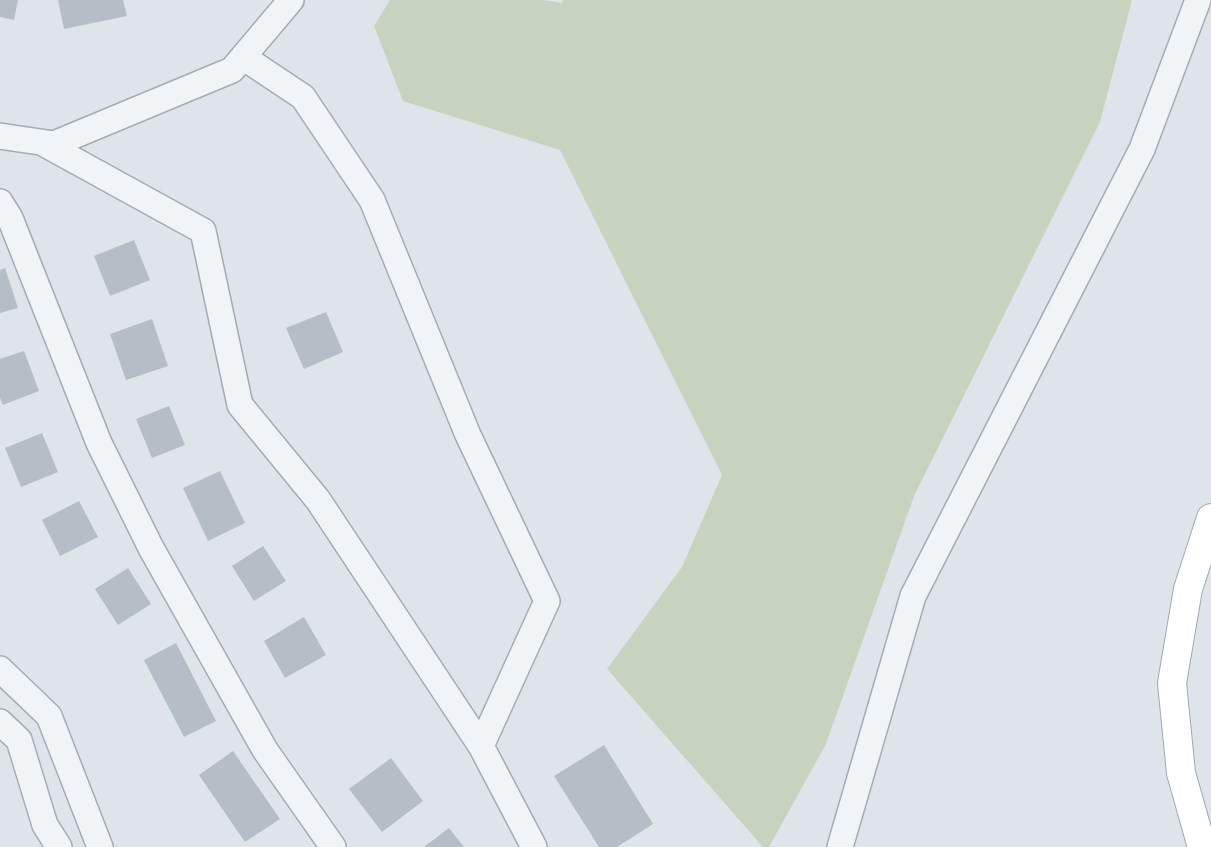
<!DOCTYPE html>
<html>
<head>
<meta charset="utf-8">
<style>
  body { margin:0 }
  canvas { display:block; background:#dee4e9 }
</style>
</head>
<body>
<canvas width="1211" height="847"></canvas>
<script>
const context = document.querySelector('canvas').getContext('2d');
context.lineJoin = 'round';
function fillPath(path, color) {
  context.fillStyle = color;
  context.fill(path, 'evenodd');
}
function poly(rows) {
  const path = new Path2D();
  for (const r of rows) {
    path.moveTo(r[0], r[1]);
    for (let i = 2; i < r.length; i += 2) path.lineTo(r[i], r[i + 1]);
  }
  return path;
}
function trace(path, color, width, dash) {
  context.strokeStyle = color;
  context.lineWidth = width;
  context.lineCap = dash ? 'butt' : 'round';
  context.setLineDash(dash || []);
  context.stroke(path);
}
const green = poly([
  [390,0,544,0,562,3,563,0,1132,0,1100,122,914,496,826,744,769,847,763,847,607,669,682,567,722,475,560,150,403,101,374,26]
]);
const building = poly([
  [0,0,18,0,14,20,0,17],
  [58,0,123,0,127,16,64,29],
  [134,240,150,280,110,296,94,256],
  [5,268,18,308,0,313,0,270],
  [326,312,343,352,304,369,286,328],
  [152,319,168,366,126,380,110,334],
  [24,351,39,391,3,405,0,398,0,359],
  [169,406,185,445,152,458,136,419],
  [42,433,58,472,21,487,5,448],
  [220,471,245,523,208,541,183,488],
  [79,501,98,537,60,556,42,520],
  [263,546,286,581,254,601,232,566],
  [128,568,151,604,118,625,95,589],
  [304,617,326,655,285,678,264,641],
  [176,643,216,721,184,737,144,660],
  [604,745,653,824,617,847,599,847,554,776],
  [233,751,280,819,245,842,199,775],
  [391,758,423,801,382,832,349,789],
  [449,828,464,847,424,847]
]);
const minor = poly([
  [243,57,303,97,372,200,468,435,547,601,481,746],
  [0,136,54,144,232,70,291,0],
  [43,143,203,231,240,405,318,500,481,746,534,847],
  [0,202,10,218,99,443,151,548,265,750,333,847],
  [0,669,49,716,100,847],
  [0,722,19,740,45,825,59,847],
  [840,847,913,596,1142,149,1198,0]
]);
const major = poly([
  [1202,847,1181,773,1172,683,1188,589,1211,518]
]);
fillPath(green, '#c7d3bf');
fillPath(building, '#b5bec6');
trace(minor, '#a3acb3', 28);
trace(major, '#9daab5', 30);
trace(minor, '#f1f4f7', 25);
trace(major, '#fff', 28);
</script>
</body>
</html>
